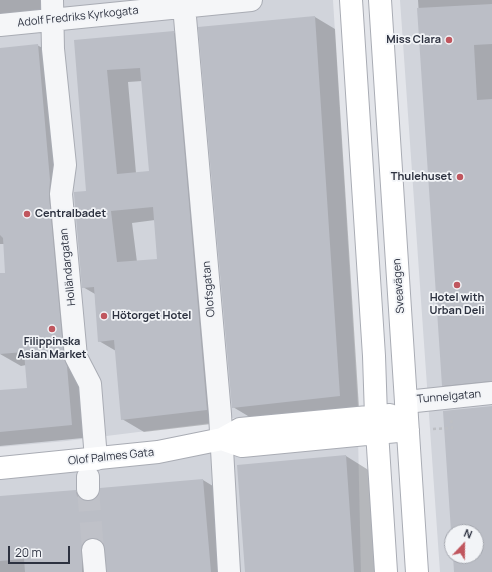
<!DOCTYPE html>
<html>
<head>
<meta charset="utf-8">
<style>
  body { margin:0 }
  #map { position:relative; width:492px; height:572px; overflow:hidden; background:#e3e5ea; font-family:Manrope,sans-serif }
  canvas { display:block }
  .north { position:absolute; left:444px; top:524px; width:40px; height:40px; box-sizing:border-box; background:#f2f4f7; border:1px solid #a3a6ae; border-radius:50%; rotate:22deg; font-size:11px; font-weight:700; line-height:16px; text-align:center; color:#2d3240 }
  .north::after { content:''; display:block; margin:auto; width:14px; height:18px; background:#c0565e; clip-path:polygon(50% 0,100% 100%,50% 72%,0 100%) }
  .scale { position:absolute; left:8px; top:546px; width:62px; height:18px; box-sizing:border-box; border:2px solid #2d3240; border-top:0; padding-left:5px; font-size:12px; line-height:14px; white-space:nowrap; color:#2d3240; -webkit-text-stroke:3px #f2f4f7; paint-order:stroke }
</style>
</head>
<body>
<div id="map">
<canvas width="492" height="572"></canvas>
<div class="north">N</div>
<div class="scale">20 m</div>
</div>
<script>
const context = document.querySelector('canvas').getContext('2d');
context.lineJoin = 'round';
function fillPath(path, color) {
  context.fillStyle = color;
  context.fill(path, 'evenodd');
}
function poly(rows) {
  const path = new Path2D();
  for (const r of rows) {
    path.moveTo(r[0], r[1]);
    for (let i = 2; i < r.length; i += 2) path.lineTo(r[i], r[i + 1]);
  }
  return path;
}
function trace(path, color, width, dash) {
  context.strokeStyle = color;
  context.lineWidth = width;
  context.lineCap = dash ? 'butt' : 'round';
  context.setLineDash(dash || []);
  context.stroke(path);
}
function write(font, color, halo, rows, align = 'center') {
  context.font = font + ' Manrope,sans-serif';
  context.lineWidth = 3.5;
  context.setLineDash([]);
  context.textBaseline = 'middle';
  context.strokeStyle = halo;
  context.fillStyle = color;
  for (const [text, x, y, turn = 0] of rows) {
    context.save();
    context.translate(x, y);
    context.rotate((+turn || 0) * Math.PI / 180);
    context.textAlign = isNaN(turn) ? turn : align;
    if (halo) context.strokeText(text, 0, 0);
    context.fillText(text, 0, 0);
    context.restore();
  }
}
const built = poly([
  [0,0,333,0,358,408,233,418,211,423,66,441,0,447],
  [400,0,492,0,492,572,440,572],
  [452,532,476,532,476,556,452,556],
  [358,437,361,572,0,572,0,476,158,453]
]);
const shadow = poly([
  [0,0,57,0,58,13,0,18],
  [418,0,492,0,492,398,469,400,443,385],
  [315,17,335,29,359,408,253,419,233,407],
  [173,32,195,44,228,422,144,432,122,419,116,351,99,341,95,294,83,287,87,192,75,41],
  [142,81,150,172,136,173,128,82],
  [155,220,158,260,137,262,132,223],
  [37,45,59,57,93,437,0,446,0,391,28,389,26,365,21,366,0,354,0,274,7,273,4,244,0,244,0,49],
  [346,456,370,471,378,572,246,572],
  [203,480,226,494,233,572,108,572,106,557,105,559,105,572,0,572,0,497,75,491,93,501]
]);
const building = poly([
  [492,4,492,44,474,45,477,100,492,99,492,381,442,386,417,8],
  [315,16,340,396,232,408,198,27],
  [174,31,207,410,121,420,114,340,98,342,94,287,82,288,74,194,74,192,86,191,74,40],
  [140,68,149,171,117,174,107,70],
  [153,207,157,259,117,262,111,211],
  [38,44,50,180,49,195,64,358,67,366,72,425,0,432,0,390,27,388,24,352,0,354,0,273,5,273,3,238,0,235,0,48],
  [492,406,492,572,454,572,453,556,476,556,476,532,452,532,452,546,443,411],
  [346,455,354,572,245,572,237,465],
  [203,479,211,572,107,572,103,543,99,539,92,538,86,540,82,545,82,572,25,572,24,559,0,561,0,496,76,490,77,496,81,500,88,501,94,500,99,496,100,488]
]);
const streetTunnel = poly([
  [88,489,93,550]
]);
const path = poly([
  [433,429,452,428,451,417]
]);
const street = poly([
  [52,0,53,49,65,165,61,194,76,357,90,384,96,459],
  [184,6,220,414,229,572],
  [0,25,251,0],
  [406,402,492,393],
  [88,477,88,489],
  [93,550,95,572]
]);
const secondary = poly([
  [351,0,374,356,376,416,386,572],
  [380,0,417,572],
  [222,439,242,446,408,430],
  [0,468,158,452,222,439,240,429,390,415]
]);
const markers = [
  [449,40,4,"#c0565e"],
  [460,177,4,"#c0565e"],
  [27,214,4,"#c0565e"],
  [457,285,4,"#c0565e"],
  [104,316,4,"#c0565e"],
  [52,329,4,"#c0565e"]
];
const streetNames = [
  ["Adolf Fredriks Kyrkogata",78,17,-6],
  ["Holländargatan",68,267,-96],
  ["Sveavägen",399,286,-94],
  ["Olofsgatan",209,289,-95],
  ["Tunnelgatan",449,397,-5],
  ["Olof Palmes Gata",111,457,-6]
];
const poiNames = [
  ["Miss Clara",441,40],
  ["Thulehuset",452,177],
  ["Centralbadet",35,214,"left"],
  ["Hotel with",457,298,"center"],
  ["Urban Deli",457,311,"center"],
  ["Hötorget Hotel",112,316,"left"],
  ["Filippinska",52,342,"center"],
  ["Asian Market",52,355,"center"]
];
fillPath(built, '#d1d4db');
fillPath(shadow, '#0003');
fillPath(building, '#bbbec6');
trace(streetTunnel, '#bfc1c8', 22, [22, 11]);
trace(street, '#a9acb4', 24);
trace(secondary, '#a9acb4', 24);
trace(path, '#bdbfc4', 2.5, [3, 3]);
trace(street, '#f5f6f8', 22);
trace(secondary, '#fff', 22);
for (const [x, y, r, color] of markers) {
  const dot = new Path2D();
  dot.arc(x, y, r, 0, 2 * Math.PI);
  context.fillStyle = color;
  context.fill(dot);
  trace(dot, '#f2f4f7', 1.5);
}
write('11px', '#2d3240', '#f2f4f7', streetNames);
write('bold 11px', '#2d3240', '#f2f4f7', poiNames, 'right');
</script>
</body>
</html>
